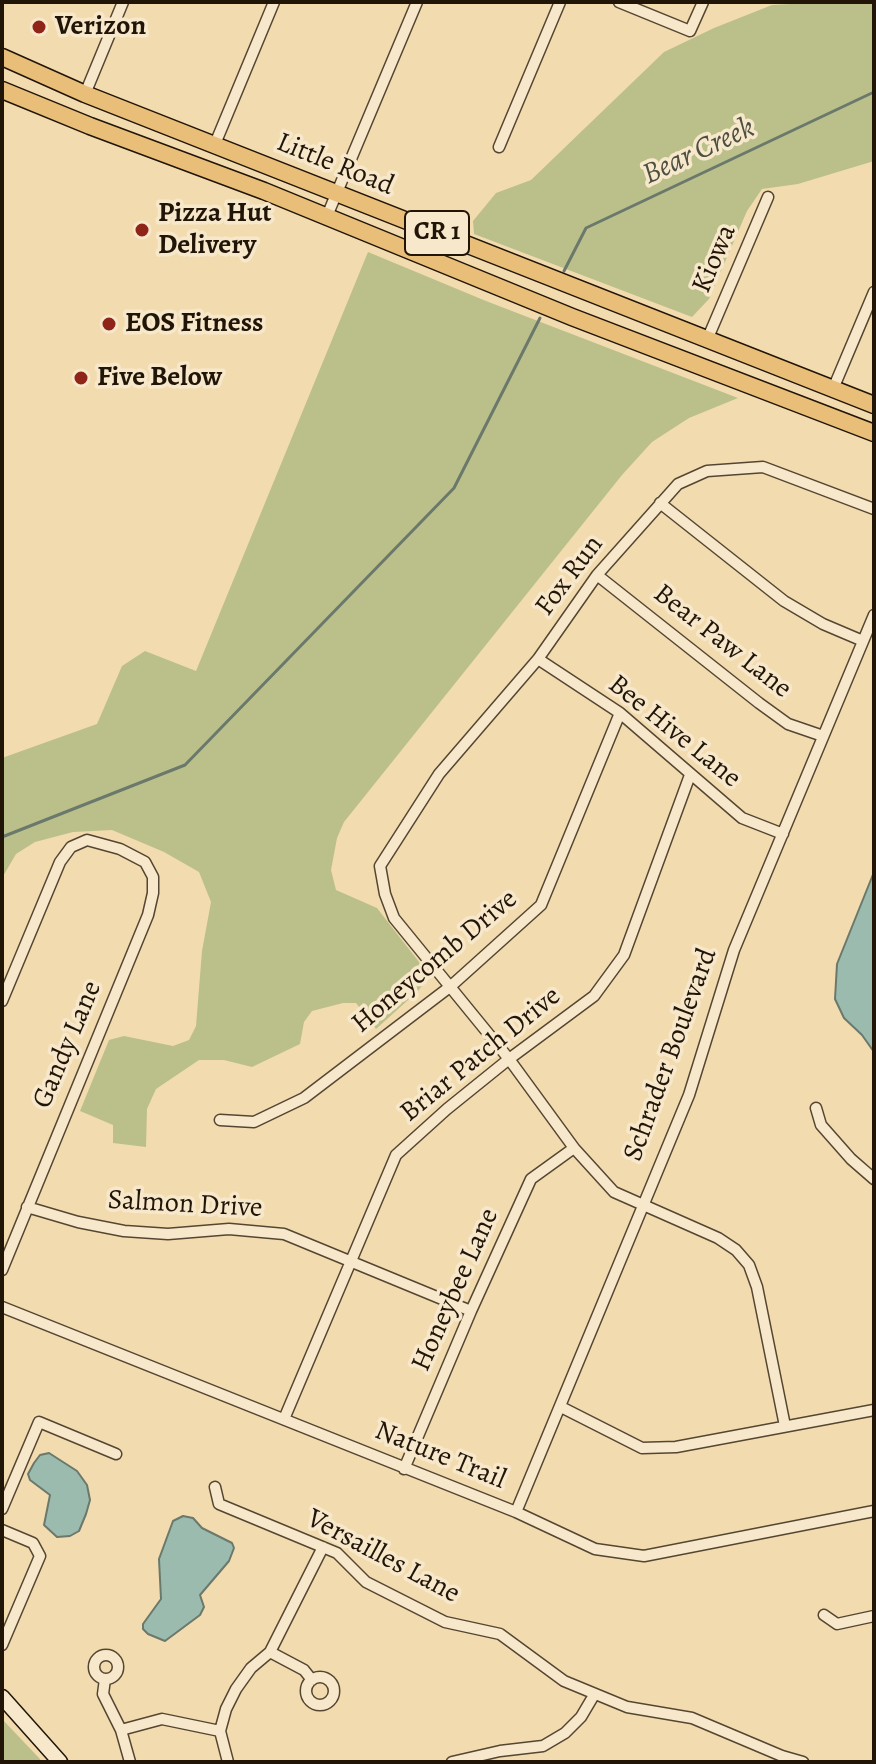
<!DOCTYPE html>
<html>
<head>
<meta charset="utf-8">
<style>
  body { margin:0 }
  #map { position:relative; width:876px; height:1764px; overflow:hidden; background:#f2dbaf; font-family:Alegreya,serif }
  canvas { display:block }
  .frame { position:absolute; inset:0; border:4px solid #211508; pointer-events:none }
</style>
</head>
<body>
<div id="map">
<canvas width="876" height="1764"></canvas>
<div class="frame"></div>
</div>
<script>
const context = document.querySelector('canvas').getContext('2d');
context.lineJoin = 'round';
function fillPath(path, color) {
  context.fillStyle = color;
  context.fill(path, 'evenodd');
}
function poly(rows) {
  const path = new Path2D();
  for (const r of rows) {
    if (r.length === 3) {
      path.moveTo(r[0] + r[2], r[1]);
      path.arc(r[0], r[1], r[2], 0, 2 * Math.PI);
      continue;
    }
    path.moveTo(r[0], r[1]);
    for (let i = 2; i < r.length; i += 2) path.lineTo(r[i], r[i + 1]);
  }
  return path;
}
function trace(path, color, width, dash) {
  context.strokeStyle = color;
  context.lineWidth = width;
  context.lineCap = dash ? 'butt' : 'round';
  context.setLineDash(dash || []);
  context.stroke(path);
}
function write(font, color, halo, rows, align = 'center') {
  context.font = font + ' Alegreya,serif';
  context.lineWidth = 7;
  context.setLineDash([]);
  context.textBaseline = 'middle';
  context.strokeStyle = halo;
  context.fillStyle = color;
  for (const [text, x, y, turn = 0] of rows) {
    context.save();
    context.translate(x, y);
    context.rotate((+turn || 0) * Math.PI / 180);
    context.textAlign = isNaN(turn) ? turn : align;
    if (halo) context.strokeText(text, 0, 0);
    context.fillText(text, 0, 0);
    context.restore();
  }
}
const green = poly([
  [827,2,874,2,874,161,798,184,762,189,747,211,709,299,692,317,474,234,473,221,496,193,531,180,664,52,714,28,772,5],
  [368,252,486,301,738,398,689,418,652,442,622,475,344,822,337,838,331,870,336,890,377,908,426,971,428,978,418,991,376,1029,356,1003,343,1003,312,1011,304,1022,300,1044,252,1067,224,1060,199,1060,156,1089,147,1109,146,1147,113,1143,113,1125,80,1111,109,1040,124,1036,173,1046,189,1040,196,1026,202,951,211,902,199,872,164,852,112,830,73,832,35,842,16,854,2,878,2,758,97,724,122,666,145,651,196,671],
  [2,1719,40,1759,41,1762,2,1762]
]);
const water = poly([
  [874,872,874,1052,862,1035,844,1018,835,999,837,964,874,872],
  [49,1453,77,1471,87,1485,90,1500,86,1514,79,1531,70,1536,57,1537,44,1525,50,1495,30,1480,28,1474,34,1463,40,1455,49,1453],
  [183,1516,193,1518,202,1528,232,1543,234,1548,229,1561,200,1595,204,1607,200,1615,165,1641,148,1634,143,1629,143,1624,161,1599,159,1559,173,1521,183,1516]
]);
const stream = poly([
  [564,271,586,228,874,92],
  [2,837,185,765,454,488,540,318]
]);
const street = poly([
  [619,2,690,31,703,2],
  [85,94,123,2],
  [215,144,274,2],
  [499,147,560,2],
  [327,216,417,2],
  [707,340,768,197],
  [833,389,874,292],
  [660,503,784,601,823,624,863,641],
  [597,575,759,703,788,724,823,736],
  [538,659,620,713,742,818,783,834],
  [2,1001,60,862,71,847,87,840,120,849,145,862,153,877,153,893,148,915,2,1270],
  [816,1108,821,1125,851,1159,874,1179],
  [220,1120,254,1122,304,1098,451,986,541,905,620,713],
  [27,1207,78,1222,124,1231,168,1234,229,1229,284,1234,471,1311],
  [2,1307,516,1512,595,1549,644,1556,874,1511],
  [561,1407,642,1448,676,1447,874,1410],
  [284,1419,396,1155,447,1109,509,1059,594,996,624,955,690,775],
  [785,1426,757,1287,749,1265,736,1250,718,1238,614,1192,574,1148,509,1059,394,918,385,894,380,866,439,774,538,659,597,575,678,484,707,471,763,467,874,509],
  [404,1469,471,1311,531,1179,574,1148],
  [215,1487,219,1504,337,1553,366,1582,445,1622,500,1634,564,1681,627,1707,692,1718,782,1756,803,1762],
  [2,1509,39,1422,116,1454],
  [516,1512,689,1095,734,950,874,615],
  [2,1530,33,1543,40,1556,2,1645],
  [824,1615,837,1624,874,1616],
  [270,1652,304,1670,312,1680],
  [106,1667,12],
  [320,1691,14],
  [105,1679,103,1694,121,1730,130,1762],
  [121,1730,162,1719,220,1731],
  [228,1762,220,1731,226,1709,236,1689,251,1668,270,1652,323,1547],
  [452,1762,500,1751,543,1746,565,1733,581,1717,594,1695]
]);
const secondary = poly([
  [2,1697,60,1762]
]);
const primary = poly([
  [2,57,85,94,874,405],
  [2,90,90,126,264,191,572,317,874,433]
]);
const markers = [
  [39,27,8,"#8f2418"],
  [142,230,8,"#8f2418"],
  [109,324,8,"#8f2418"],
  [81,378,8,"#8f2418"]
];
const shields = [
  [437,233,64]
];
const shieldNames = [
  ["CR 1",437,233]
];
const poiNames = [
  ["Verizon",55,27],
  ["Pizza Hut",158,214],
  ["Delivery",158,246],
  ["EOS Fitness",125,324],
  ["Five Below",97,378]
];
const streetNames = [
  ["Little Road",335,165,22],
  ["Kiowa",715,259,-67],
  ["Fox Run",570,576,-53],
  ["Bear Paw Lane",722,642,38],
  ["Bee Hive Lane",674,732,39],
  ["Honeycomb Drive",435,962,-40],
  ["Gandy Lane",68,1045,-67],
  ["Briar Patch Drive",481,1055,-39],
  ["Schrader Boulevard",671,1055,-70],
  ["Salmon Drive",185,1205,3],
  ["Honeybee Lane",456,1290,-66],
  ["Nature Trail",440,1456,22],
  ["Versailles Lane",383,1557,28]
];
const waterNames = [
  ["Bear Creek",699,152,-25]
];
fillPath(green, '#bbc08a');
fillPath(water, '#9bbbae');
trace(water, '#6a796c', 2);
trace(stream, '#6a796c', 3);
trace(street, '#554632', 13);
trace(secondary, '#211508', 17);
trace(primary, '#211508', 19);
trace(street, '#f7e8cb', 10);
trace(secondary, '#f7e8cb', 14);
trace(primary, '#e9be78', 16);
for (const [x, y, r, color] of markers) {
  const dot = new Path2D();
  dot.arc(x, y, r, 0, 2 * Math.PI);
  context.fillStyle = color;
  context.fill(dot);
  trace(dot, '#f7e8cb', 3);
}
for (const [x, y, w] of shields) {
  const box = new Path2D();
  box.roundRect(x - w / 2, y - 22, w, 44, 6);
  context.fillStyle = '#f7e8cb';
  context.fill(box);
  trace(box, '#211508', 2);
}
write('bold 26px', '#211508', null, shieldNames);
write('bold 28px', '#211508', '#f7e8cb', poiNames, 'left');
write('28px', '#211508', '#f7e8cb', streetNames);
write('italic 30px', '#4c4f42', '#f7e8cb', waterNames);
</script>
</body>
</html>
